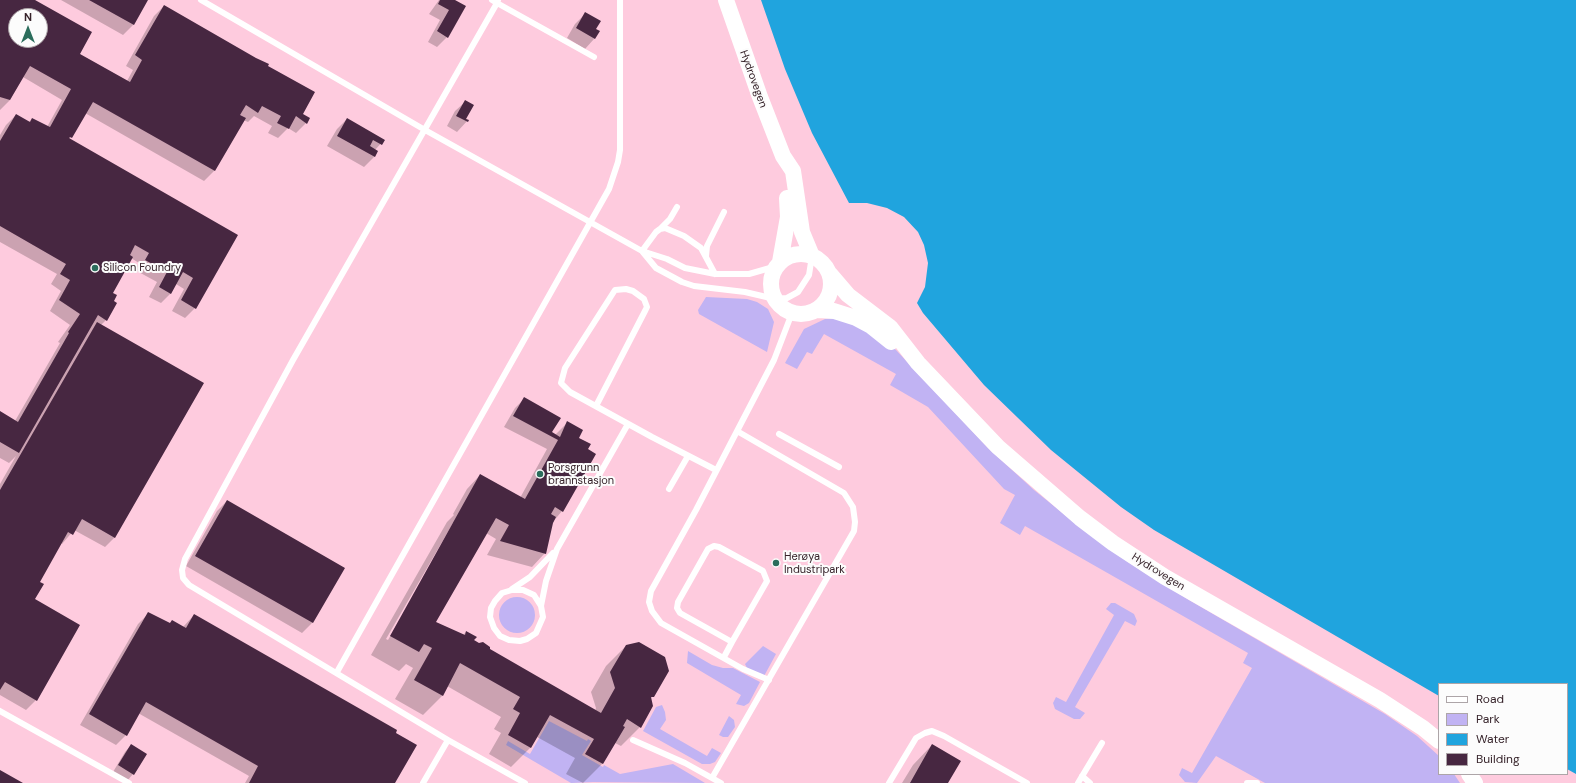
<!DOCTYPE html>
<html>
<head>
<meta charset="utf-8">
<style>
  body { margin:0 }
  #map { position:relative; width:1576px; height:783px; overflow:hidden; background:#fecbde; font-family:"DM Sans",sans-serif }
  canvas { display:block }
  .legend { position:absolute; left:1438px; top:683px; width:130px; height:92px; box-sizing:border-box; background:#fcfcfc; border:1px solid #ada5a8; margin:0; padding:5px 7px; list-style:none; font-size:12px; color:#36232a }
  .legend li { display:flex; align-items:center; gap:8px; height:20px }
  .legend b { width:20px; border:1px solid #ada5a8 }
  .north { position:absolute; left:8px; top:8px; width:40px; height:40px; box-sizing:border-box; background:#fcfcfc; border:1px solid #ada5a8; border-radius:50%; rotate:0deg; font-size:11px; font-weight:700; line-height:16px; text-align:center; color:#36232a }
  .north::after { content:''; display:block; margin:auto; width:14px; height:18px; background:#2b6d5c; clip-path:polygon(50% 0,100% 100%,50% 72%,0 100%) }
</style>
</head>
<body>
<div id="map">
<canvas width="1576" height="783"></canvas>
<ul class="legend">
<li><b style="height:5px;background:#fff"></b>Road</li>
<li><b style="height:11px;background:#c1b3f3"></b>Park</li>
<li><b style="height:11px;background:#20a4de"></b>Water</li>
<li><b style="height:11px;background:#472741"></b>Building</li>
</ul>
<div class="north">N</div>
</div>
<script>
const context = document.querySelector('canvas').getContext('2d');
context.lineJoin = 'round';
function fillPath(path, color) {
  context.fillStyle = color;
  context.fill(path, 'evenodd');
}
function poly(rows) {
  const path = new Path2D();
  for (const r of rows) {
    if (r.length === 3) {
      path.moveTo(r[0] + r[2], r[1]);
      path.arc(r[0], r[1], r[2], 0, 2 * Math.PI);
      continue;
    }
    path.moveTo(r[0], r[1]);
    for (let i = 2; i < r.length; i += 2) path.lineTo(r[i], r[i + 1]);
  }
  return path;
}
function trace(path, color, width, dash) {
  context.strokeStyle = color;
  context.lineWidth = width;
  context.lineCap = dash ? 'butt' : 'round';
  context.setLineDash(dash || []);
  context.stroke(path);
}
function write(font, color, halo, rows, align = 'center') {
  context.font = font + ' "DM Sans",sans-serif';
  context.lineWidth = 4;
  context.setLineDash([]);
  context.textBaseline = 'middle';
  context.strokeStyle = halo;
  context.fillStyle = color;
  for (const [text, x, y, turn = 0] of rows) {
    context.save();
    context.translate(x, y);
    context.rotate((+turn || 0) * Math.PI / 180);
    context.textAlign = isNaN(turn) ? turn : align;
    if (halo) context.strokeText(text, 0, 0);
    context.fillText(text, 0, 0);
    context.restore();
  }
}
const green = poly([
  [706,297,747,299,757,302,768,309,774,322,767,352,699,314,698,310],
  [834,318,842,318,886,342,896,350,988,448,1034,490,1090,535,1128,562,1189,600,1385,714,1417,736,1439,756,1439,774,1454,774,1460,783,1265,783,1216,756,1197,783,1185,782,1179,775,1182,768,1192,773,1252,668,1243,663,1248,653,1025,526,1020,535,1000,523,1015,495,1004,489,928,407,890,385,896,374,824,334,812,354,807,352,797,369,785,363,804,329,825,319],
  [517,615,18],
  [1111,603,1115,603,1134,614,1137,621,1135,626,1125,621,1075,707,1085,713,1080,719,1074,719,1055,709,1053,703,1056,697,1066,702,1114,615,1106,609],
  [763,646,776,654,763,678,747,668,745,664],
  [688,651,712,665,723,668,733,668,760,682,749,703,744,706,736,704,741,695,687,663],
  [662,705,665,712,666,720,660,729,707,756,712,748,721,753,715,762,710,764,702,764,643,731,656,707],
  [729,716,734,720,735,727,728,737,723,737,719,735],
  [549,721,587,741,588,739,591,741,582,755,603,767,604,765,620,774,673,764,705,783,593,782,571,783,506,745,508,741,530,754]
]);
const water = poly([
  [761,0,1576,0,1576,774,1567,769,1567,684,1439,684,1439,696,1154,530,1121,507,1051,450,984,385,923,313,917,303,925,287,928,263,924,245,918,232,904,217,887,208,867,203,849,203,812,133,785,69]
]);
const shadow = poly([
  [0,0,33,0,79,54,127,81,133,70,126,66,154,16,164,6,267,66,306,123,296,133,288,128,278,138,268,133,272,126,254,116,248,122,243,120,214,171,204,181,85,113,69,140,237,235,195,308,185,318,172,311,184,289,176,284,171,293,161,303,149,297,157,282,135,270,139,263,131,258,111,293,106,320,101,325,115,537,105,547,74,530,62,544,61,543,38,583,34,600,36,700,26,710,0,695,0,484,16,456,9,463,0,458,0,412,15,421,60,343,58,342,70,325,50,311,61,291,51,284,57,274,0,242,0,135,6,125,16,115,29,122,32,119,47,127,62,100,23,77,10,100,0,110],
  [16,16,40,16,40,40,16,40],
  [61,0,147,0,133,25,123,35],
  [439,0,453,0,447,37,437,47,428,42,440,20,429,14],
  [585,14,594,39,585,49,567,38,575,24],
  [465,102,465,119,468,120,457,132,447,126,455,111],
  [347,119,384,140,375,150,377,151,374,157,364,167,327,146,337,129],
  [525,398,551,432,555,435,567,423,587,449,595,454,562,511,552,523,545,553,532,567,487,555,496,539,486,533,435,622,463,635,466,632,472,640,595,711,596,708,591,692,606,666,626,646,653,696,650,699,640,727,621,746,615,743,602,764,583,783,566,774,575,758,537,737,531,747,511,767,489,754,501,733,494,729,501,717,447,686,442,696,423,715,395,699,413,668,406,664,399,671,371,655,447,522,454,515,453,514,467,489,480,475,520,498,547,449,504,427,515,408],
  [453,523,454,525,388,640,386,639],
  [227,501,344,568,312,623,302,633,186,566,217,511],
  [148,614,169,624,172,621,183,627,194,615,394,783,245,783,249,776,138,713,126,735,116,745,80,725,138,624],
  [131,745,133,774,127,781,113,772,125,752],
  [932,745,947,783,902,783,913,765]
]);
const building = poly([
  [0,0,35,0,92,32,80,54,130,82,142,60,135,55,164,5,256,58,269,64,268,66,315,92,303,114,310,118,307,124,296,116,289,129,277,123,281,116,262,106,258,113,246,105,240,115,246,118,215,171,93,102,72,138,70,137,69,138,238,235,196,309,181,300,193,278,183,272,171,294,159,287,167,272,145,260,149,253,135,245,130,255,133,257,113,293,117,295,114,301,117,303,107,321,98,315,19,453,0,442,0,411,18,422,69,333,68,332,80,314,59,300,70,280,60,274,66,264,0,226,0,141,16,114,30,122,32,118,50,127,71,89,30,66,10,100,0,97],
  [16,16,40,16,40,40,16,40],
  [89,0,148,0,134,25],
  [440,0,455,0,466,6,448,38,437,31,449,10,438,4],
  [585,12,601,21,596,29,600,31,595,39,576,28],
  [465,100,474,105,466,119,469,120,468,122,456,116],
  [347,118,385,140,382,145,373,140,370,146,378,151,375,157,337,136],
  [97,322,204,383,115,538,82,519,73,535,68,532,40,582,44,584,35,599,80,625,37,701,5,682,0,690,0,490],
  [524,397,561,418,552,432,560,437,567,421,583,430,579,438,591,444,588,449,596,454,563,512,555,507,551,514,556,517,553,523,546,554,500,541,509,525,496,518,436,622,465,635,466,631,477,637,474,640,479,643,483,642,490,647,490,649,601,713,615,688,610,672,626,645,639,642,665,657,669,671,654,697,651,697,653,706,641,728,627,719,623,726,625,727,603,764,585,754,594,739,550,715,531,748,508,735,520,713,513,709,520,697,460,663,443,696,414,680,432,648,424,644,419,652,390,636,480,474,525,499,558,440,513,416],
  [227,500,345,568,313,623,195,556],
  [148,612,170,623,172,620,186,628,194,614,397,730,396,733,417,745,395,783,249,783,258,766,146,702,127,736,89,714],
  [131,744,147,754,134,775,118,765],
  [932,744,961,761,948,783,910,783],
  [0,770,23,783,0,783]
]);
const service = poly([
  [201,0,425,130,642,251,667,259,685,268,715,274,749,274,777,266],
  [498,0,497,3,594,57],
  [661,228,670,219,677,207],
  [642,251,656,268,682,282,694,286,745,292,775,299,787,298,798,292,809,275,812,256],
  [642,251,656,232,660,229,665,228,684,236,701,248,715,274],
  [706,256,707,246,724,212],
  [596,406,645,311,647,307,644,299,633,291,626,289,615,290,565,368,561,383,570,392,652,437,716,470],
  [779,434,839,467],
  [669,489,688,456],
  [512,589,530,577,553,553],
  [541,606,534,595,523,590,512,590,502,593,495,601,491,608,490,617,494,628,500,636,509,640,520,641,527,639,536,633,543,617,541,606,546,581,557,549,628,424],
  [724,657,732,642,767,581,763,571,719,547,714,546,708,549,678,602,677,608,680,613,732,642],
  [337,672,609,189,618,162,620,150,620,0],
  [769,680,743,669,661,623,652,611,649,602,651,591,696,510,774,360,792,313],
  [0,711,129,783],
  [448,740,189,585,183,578,182,570,185,559,293,360,497,3,492,0],
  [633,740,685,763,721,783],
  [1082,776,1090,783],
  [712,778,854,531,855,522,853,507,844,493,737,431],
  [423,783,448,740,525,783],
  [889,783,916,738,925,733,932,731,944,736,1027,783],
  [1078,783,1102,743],
  [1247,783,1257,783]
]);
const tertiary = poly([
  [726,0,760,97,783,156,793,171,802,232,812,256],
  [801,284,30],
  [780,262,788,217,787,198],
  [830,274,848,295,890,327,918,363,998,447,1080,518,1113,543,1165,577,1380,700,1423,728,1439,741],
  [818,310,834,311,856,318,871,326,891,342],
  [1469,774,1475,783]
]);
const markers = [
  [95,268,4,"#2b6d5c"],
  [540,474,4,"#2b6d5c"],
  [776,563,4,"#2b6d5c"]
];
const streetNames = [
  ["Hydrovegen",753,79,70],
  ["Hydrovegen",1158,572,32]
];
const poiNames = [
  ["Silicon Foundry",103,268],
  ["Porsgrunn",548,468],
  ["brannstasjon",548,481],
  ["Herøya",784,557],
  ["Industripark",784,570]
];
fillPath(green, '#c1b3f3');
fillPath(water, '#20a4de');
fillPath(shadow, '#0003');
fillPath(building, '#472741');
trace(service, '#fff', 6);
trace(tertiary, '#fff', 16);
for (const [x, y, r, color] of markers) {
  const dot = new Path2D();
  dot.arc(x, y, r, 0, 2 * Math.PI);
  context.fillStyle = color;
  context.fill(dot);
  trace(dot, '#fcfcfc', 1.5);
}
write('11px', '#36232a', '#fcfcfc', streetNames);
write('11px', '#36232a', '#fcfcfc', poiNames, 'left');
</script>
</body>
</html>
